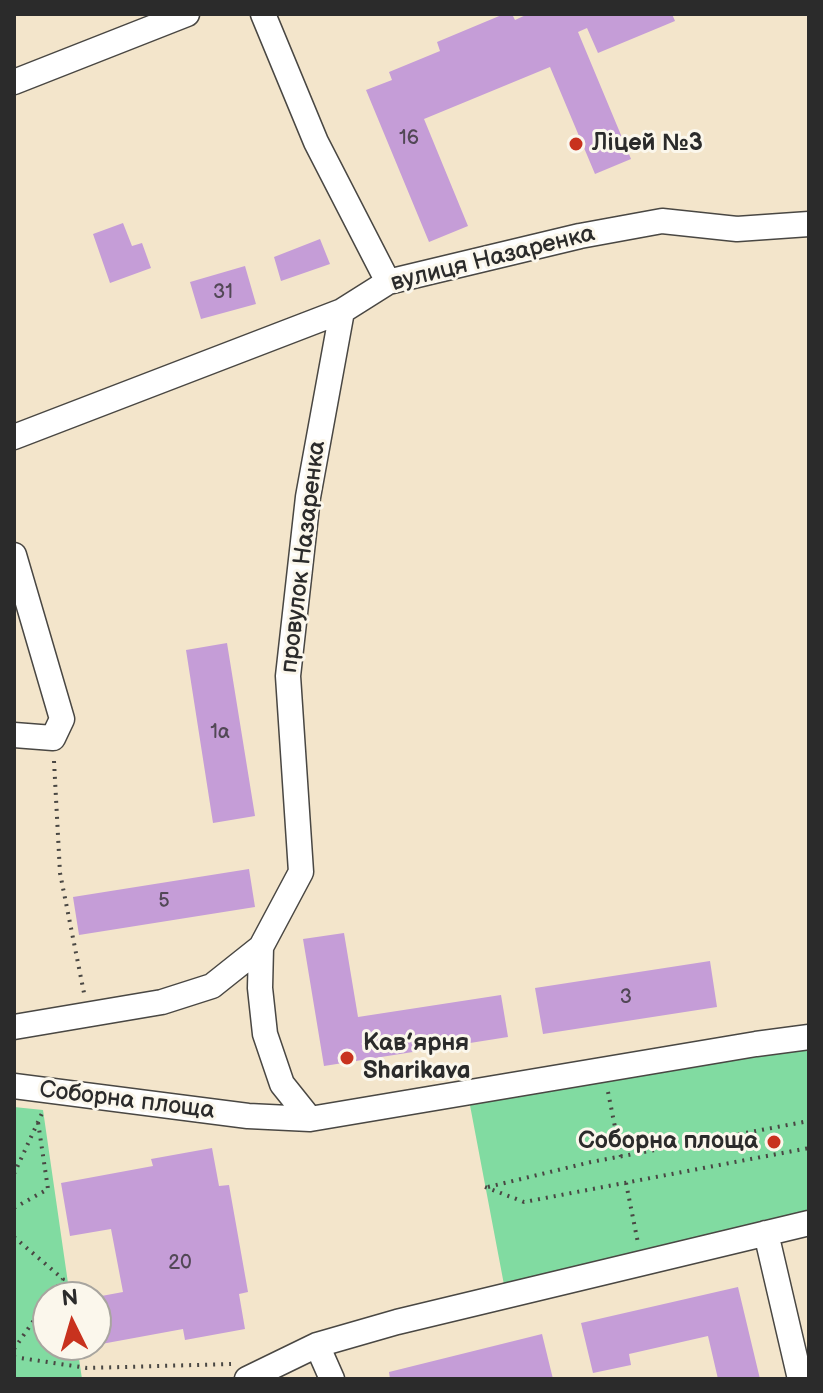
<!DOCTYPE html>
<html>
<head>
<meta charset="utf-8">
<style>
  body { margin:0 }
  #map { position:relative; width:823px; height:1393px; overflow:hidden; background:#f3e5cb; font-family:"Balsamiq Sans",sans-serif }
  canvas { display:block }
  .frame { position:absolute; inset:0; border:16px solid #2b2b2b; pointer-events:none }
  .north { position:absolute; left:32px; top:1281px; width:80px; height:80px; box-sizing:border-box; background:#fbf7ec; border:2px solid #a8a59f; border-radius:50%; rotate:355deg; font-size:22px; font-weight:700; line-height:32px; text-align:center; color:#2b2b2b }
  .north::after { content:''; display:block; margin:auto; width:28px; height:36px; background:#c8321e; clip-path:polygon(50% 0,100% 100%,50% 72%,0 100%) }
</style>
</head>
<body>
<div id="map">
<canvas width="823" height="1393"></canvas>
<div class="frame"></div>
<div class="north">N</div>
</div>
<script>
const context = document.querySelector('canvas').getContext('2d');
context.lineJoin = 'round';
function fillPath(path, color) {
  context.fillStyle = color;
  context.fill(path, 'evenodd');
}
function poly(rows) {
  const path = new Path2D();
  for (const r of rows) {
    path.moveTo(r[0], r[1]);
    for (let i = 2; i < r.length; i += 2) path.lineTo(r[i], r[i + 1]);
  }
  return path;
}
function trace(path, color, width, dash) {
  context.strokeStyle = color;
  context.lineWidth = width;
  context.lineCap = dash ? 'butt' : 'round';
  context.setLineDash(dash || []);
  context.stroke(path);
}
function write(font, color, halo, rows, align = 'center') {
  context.font = font + ' "Balsamiq Sans",sans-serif';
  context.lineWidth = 6;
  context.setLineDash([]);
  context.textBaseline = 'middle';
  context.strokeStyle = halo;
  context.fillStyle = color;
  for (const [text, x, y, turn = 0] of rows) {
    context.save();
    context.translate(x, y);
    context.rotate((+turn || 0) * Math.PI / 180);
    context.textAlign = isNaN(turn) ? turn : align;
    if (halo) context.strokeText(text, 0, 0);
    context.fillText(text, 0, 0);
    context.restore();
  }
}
const green = poly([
  [809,1049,809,1214,505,1290,469,1100],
  [14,1107,43,1110,70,1297,48,1297,48,1345,77,1345,82,1379,14,1379]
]);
const building = poly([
  [504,14,512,14,515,20,528,14,672,14,675,21,598,53,587,28,578,32,631,159,595,174,550,67,424,119,468,226,429,242,366,90,392,80,389,72,440,51,437,42],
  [123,223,132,246,142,243,151,268,110,283,93,234],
  [320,239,330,264,281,281,274,257],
  [245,266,256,304,201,319,190,282],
  [227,643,255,816,213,823,186,650],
  [249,869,255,907,79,935,73,897],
  [344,933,358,1017,501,995,508,1037,324,1066,303,939],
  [710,961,717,1007,543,1034,535,988],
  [212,1148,219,1186,229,1185,248,1292,239,1294,245,1329,185,1340,183,1329,96,1345,96,1297,123,1292,111,1229,70,1236,61,1183,153,1166,151,1159],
  [738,1287,760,1379,718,1379,708,1336,629,1354,631,1365,593,1373,581,1323],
  [542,1334,553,1379,390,1379,389,1372]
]);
const path = poly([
  [54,761,60,873,84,993],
  [608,1092,621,1157],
  [14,1174,43,1111],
  [626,1183,638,1243],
  [485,1187,524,1202,809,1148],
  [488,1187,591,1162,809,1121],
  [14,1208,48,1189,38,1122],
  [14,1237,63,1279,50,1297],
  [14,1349,48,1300],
  [14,1357,87,1368,231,1364]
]);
const minor = poly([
  [263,14,316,142,388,282],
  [14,82,187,14],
  [14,437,342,311,388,282,580,236,662,221,737,229,809,224],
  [14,555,62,719,53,738,14,735],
  [14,1027,162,1002,212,986,261,947],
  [14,1086,248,1116,310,1119,756,1044,809,1037],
  [310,1119,282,1084,265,1034,260,988,261,947,301,872,288,676,308,497,342,311],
  [766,1233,800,1379],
  [317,1345,332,1379],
  [247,1379,317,1345,397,1322,809,1223]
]);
const markers = [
  [576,144,8,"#c8321e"],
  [347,1058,8,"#c8321e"],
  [774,1142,8,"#c8321e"]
];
const numberNames = [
  ["16",409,139],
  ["31",223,293],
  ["1а",220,733],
  ["5",164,902],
  ["3",626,998],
  ["20",180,1264]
];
const poiNames = [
  ["Ліцей №3",592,144],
  ["Кав’ярня",363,1044],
  ["Sharikava",363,1072],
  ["Соборна площа",758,1142,"right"]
];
const streetNames = [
  ["вулиця Назаренка",493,259,-14],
  ["провулок Назаренка",304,557,-83],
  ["Соборна площа",127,1101,7]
];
fillPath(green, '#81dba1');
fillPath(building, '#c59dd7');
trace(minor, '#494743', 27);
trace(path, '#494743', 4, [2, 6]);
trace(minor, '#fff', 24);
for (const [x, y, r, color] of markers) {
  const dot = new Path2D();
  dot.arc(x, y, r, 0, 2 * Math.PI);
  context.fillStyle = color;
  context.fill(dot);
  trace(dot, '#fbf7ec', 3);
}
write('20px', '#524856', null, numberNames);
write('bold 24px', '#2b2b2b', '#fbf7ec', poiNames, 'left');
write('24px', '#2b2b2b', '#fbf7ec', streetNames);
</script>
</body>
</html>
